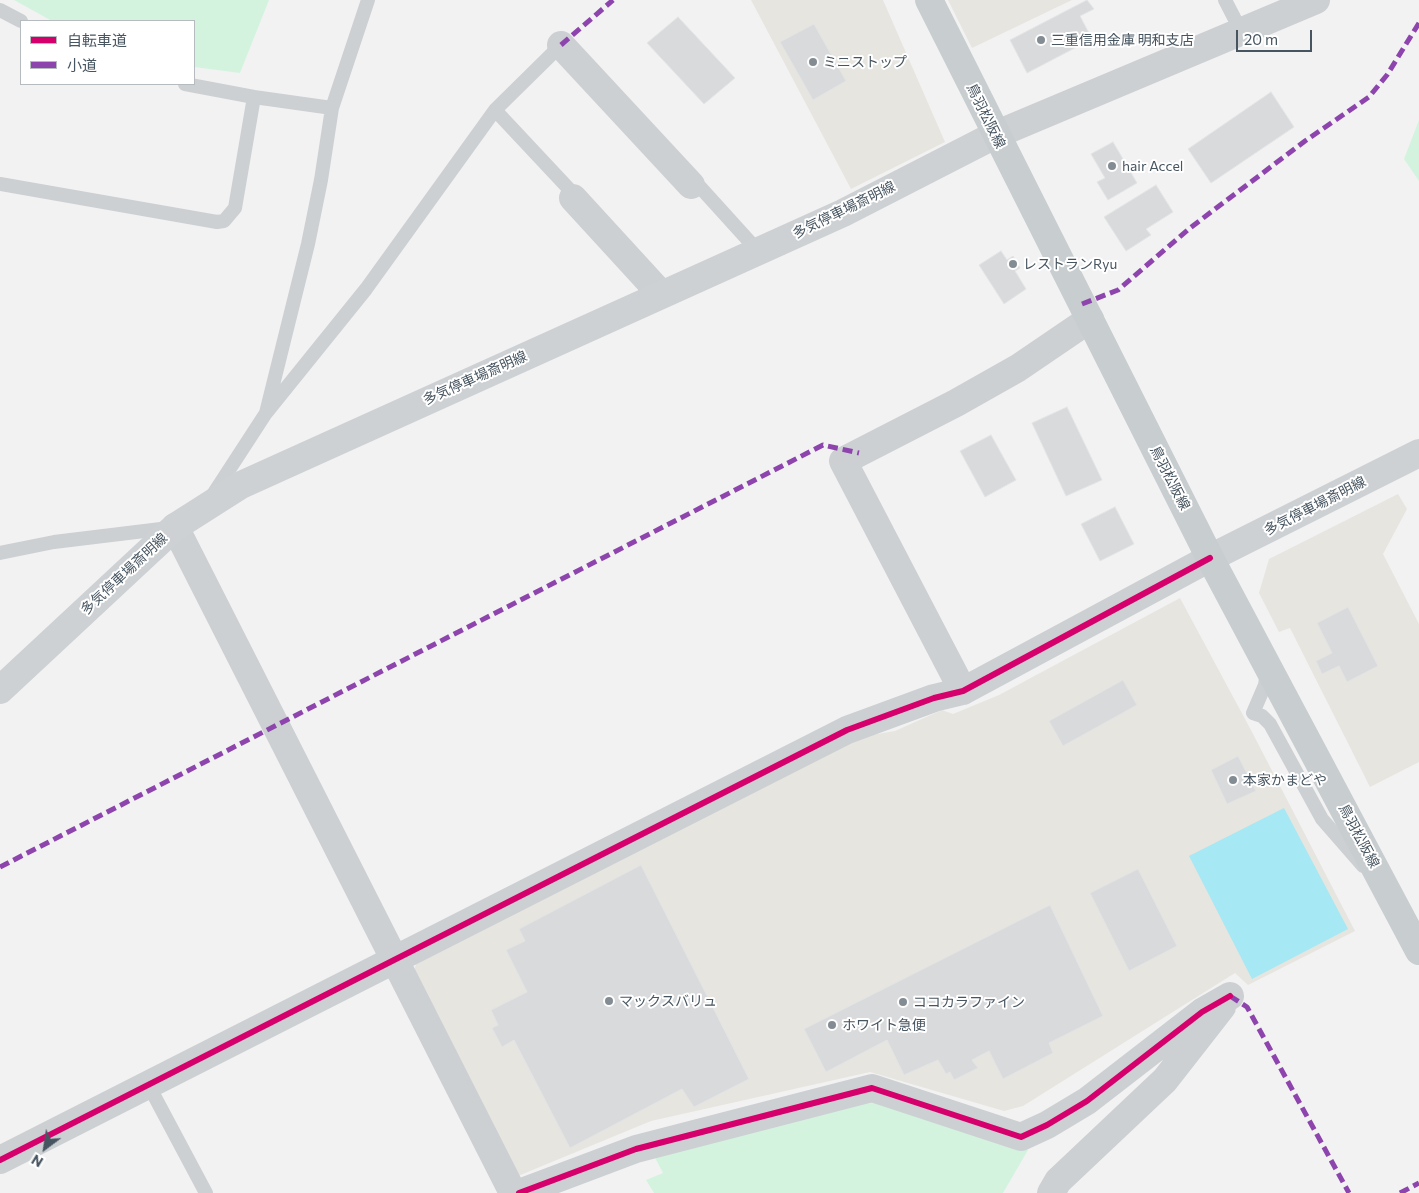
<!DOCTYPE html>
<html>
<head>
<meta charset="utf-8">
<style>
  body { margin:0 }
  #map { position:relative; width:1419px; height:1193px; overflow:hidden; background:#f2f2f2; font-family:Commissioner,"Noto Sans JP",sans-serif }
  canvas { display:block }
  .legend { position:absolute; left:20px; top:20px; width:175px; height:65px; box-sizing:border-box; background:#fff; border:1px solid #b5bbbf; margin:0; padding:6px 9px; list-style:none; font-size:15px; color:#475560 }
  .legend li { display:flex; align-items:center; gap:10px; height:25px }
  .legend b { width:25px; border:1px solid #b5bbbf }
  .north { position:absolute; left:20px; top:1123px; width:50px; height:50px; -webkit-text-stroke:4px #fff; paint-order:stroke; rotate:211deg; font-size:14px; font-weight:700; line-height:20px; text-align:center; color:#475560 }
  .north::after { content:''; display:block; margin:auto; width:18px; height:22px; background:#475560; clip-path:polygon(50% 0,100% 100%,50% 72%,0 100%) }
  .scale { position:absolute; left:1236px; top:30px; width:76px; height:22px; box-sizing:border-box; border:2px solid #475560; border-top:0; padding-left:6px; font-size:15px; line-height:18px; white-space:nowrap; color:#475560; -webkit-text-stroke:4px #fff; paint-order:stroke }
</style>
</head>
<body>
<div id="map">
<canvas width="1419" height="1193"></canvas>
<ul class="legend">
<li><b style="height:6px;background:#d6006c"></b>自転車道</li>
<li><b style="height:6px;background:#8e44ad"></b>小道</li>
</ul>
<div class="north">N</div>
<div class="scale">20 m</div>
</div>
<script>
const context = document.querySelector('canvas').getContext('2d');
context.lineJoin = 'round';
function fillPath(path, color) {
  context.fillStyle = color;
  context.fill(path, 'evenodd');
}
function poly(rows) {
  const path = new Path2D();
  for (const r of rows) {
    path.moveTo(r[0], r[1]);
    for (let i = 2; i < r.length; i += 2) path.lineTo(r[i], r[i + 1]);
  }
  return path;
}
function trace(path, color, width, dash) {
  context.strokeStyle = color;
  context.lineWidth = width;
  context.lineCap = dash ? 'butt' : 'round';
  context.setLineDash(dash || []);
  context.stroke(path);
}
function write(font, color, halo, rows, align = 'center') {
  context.font = font + ' Commissioner,"Noto Sans JP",sans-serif';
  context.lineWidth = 4;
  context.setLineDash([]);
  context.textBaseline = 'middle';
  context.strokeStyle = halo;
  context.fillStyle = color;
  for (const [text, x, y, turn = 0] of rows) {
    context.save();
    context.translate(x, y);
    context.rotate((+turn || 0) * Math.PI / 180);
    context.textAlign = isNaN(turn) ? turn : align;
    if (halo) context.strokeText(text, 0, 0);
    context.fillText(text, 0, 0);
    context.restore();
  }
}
const commercial = poly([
  [751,0,883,0,945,142,851,189],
  [948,0,1072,0,972,48],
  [1398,494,1407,509,1383,554,1419,624,1419,762,1370,787,1290,628,1279,632,1259,593,1269,559],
  [1180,598,1252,732,1355,931,1248,985,1235,973,1023,1106,1004,1111,870,1072,651,1121,518,1176,413,973,417,962,848,739,895,731,942,710,953,714,999,695]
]);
const green = poly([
  [14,0,269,0,240,73,194,67,194,21,52,21],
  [1419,120,1419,181,1404,159],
  [870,1095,1028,1150,1003,1193,654,1193,646,1180,663,1173,652,1152]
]);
const water = poly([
  [1284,808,1348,929,1252,979,1189,856]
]);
const building = poly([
  [1087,0,1094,9,1080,16,1092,39,1027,73,1010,40,1087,0],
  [678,17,735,78,704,104,647,43,678,17],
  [814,24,846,81,813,100,780,42,814,24],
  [1271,92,1294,127,1211,183,1188,149,1271,92],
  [1113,142,1137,183,1108,200,1097,182,1105,178,1091,154,1113,142],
  [1156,185,1173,212,1146,229,1151,235,1126,251,1104,217,1156,185],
  [1001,251,1007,260,1013,256,1020,268,1015,271,1026,289,1004,304,979,265,1001,251],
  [1067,407,1102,480,1066,496,1032,423,1067,407],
  [991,435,1016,480,985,497,960,451,991,435],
  [1115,507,1134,544,1100,561,1081,524,1115,507],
  [1348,607,1378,666,1347,682,1339,666,1322,674,1316,661,1332,653,1317,623,1348,607],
  [1123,680,1137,705,1063,746,1049,721,1123,680],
  [1238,756,1256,791,1227,804,1211,770,1238,756],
  [641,865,749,1079,694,1107,682,1089,570,1148,514,1040,502,1047,492,1028,498,1025,491,1010,527,992,506,950,525,941,519,929,641,865],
  [1138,869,1177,946,1129,971,1090,893,1138,869],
  [1050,905,1103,1016,1049,1043,1053,1053,1003,1079,989,1051,972,1060,978,1068,954,1080,950,1072,946,1074,938,1060,904,1075,887,1040,826,1072,804,1029,1050,905]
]);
const service = poly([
  [1225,0,1242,33],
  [0,10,21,21],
  [185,84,254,97],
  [332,108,368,0],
  [495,110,569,189,573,198],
  [0,184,217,222,224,221,235,208,254,97,332,108,321,180,308,244,266,413],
  [691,185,700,187,758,251],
  [212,496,266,413,366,289,495,110,561,45],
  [0,553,54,542,169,528],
  [1267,671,1265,685,1253,713,1262,716,1270,724,1322,819,1363,866],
  [149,1086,206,1193]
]);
const minor = poly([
  [561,45,691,185],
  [995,135,1316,0],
  [573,198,661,294],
  [175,527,513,1193],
  [963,691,843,461,956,403,1018,368,1090,319],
  [0,1160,847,730,934,698,963,691,1210,558],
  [519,1193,636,1149,872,1088,1021,1137,1047,1125,1087,1101,1202,1012,1230,996],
  [1051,1193,1058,1181,1165,1080,1222,1007]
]);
const secondary = poly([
  [1210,558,1419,453],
  [0,690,175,527,241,485,843,213,995,135]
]);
const primary = poly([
  [929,0,1210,558,1419,951]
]);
const quiet = poly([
  [561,45,613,0],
  [1082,304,1118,290,1190,228,1305,141,1369,97,1387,75,1419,23],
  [0,867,823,445,859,453],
  [1230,996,1247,1007,1349,1193],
  [1400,1193,1419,1183]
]);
const cycleway = poly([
  [0,1160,847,730,934,698,963,691,1210,558],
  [519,1193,636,1149,872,1088,1021,1137,1047,1125,1087,1101,1202,1012,1230,996]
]);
const markers = [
  [1041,40,5,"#838c93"],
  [813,62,5,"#838c93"],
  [1112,166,5,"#838c93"],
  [1013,264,5,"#838c93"],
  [1233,780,5,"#838c93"],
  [609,1001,5,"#838c93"],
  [903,1002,5,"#838c93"],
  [832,1025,5,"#838c93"]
];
const poiNames = [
  ["三重信用金庫 明和支店",1051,40],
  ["ミニストップ",823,62],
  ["hair Accel",1122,166],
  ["レストランRyu",1023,264],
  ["本家かまどや",1243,780],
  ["マックスバリュ",619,1001],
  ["ココカラファイン",913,1002],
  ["ホワイト急便",842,1025]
];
const streetNames = [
  ["鳥羽松阪線",986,116,64],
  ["多気停車場斎明線",844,210,-26],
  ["多気停車場斎明線",475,378,-24],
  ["鳥羽松阪線",1170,478,63],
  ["多気停車場斎明線",1315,506,-27],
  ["多気停車場斎明線",124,574,-43],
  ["鳥羽松阪線",1359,836,62]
];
fillPath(commercial, '#e7e5e0');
fillPath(green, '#d4f3df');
fillPath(water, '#a6e8f3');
fillPath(building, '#d9dadc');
trace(building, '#e3e4e5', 1);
trace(service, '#cdd0d3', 14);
trace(minor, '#cdd0d3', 28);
trace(secondary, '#cdd1d3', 28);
trace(primary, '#c8cdd0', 28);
trace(quiet, '#8e44ad', 5, [10, 5]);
trace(cycleway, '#d6006c', 6);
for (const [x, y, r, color] of markers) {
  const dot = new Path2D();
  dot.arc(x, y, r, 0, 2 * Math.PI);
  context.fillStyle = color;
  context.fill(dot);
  trace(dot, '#fff', 2);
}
write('14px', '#475560', '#fff', poiNames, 'left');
write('14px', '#475560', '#fff', streetNames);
</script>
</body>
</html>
